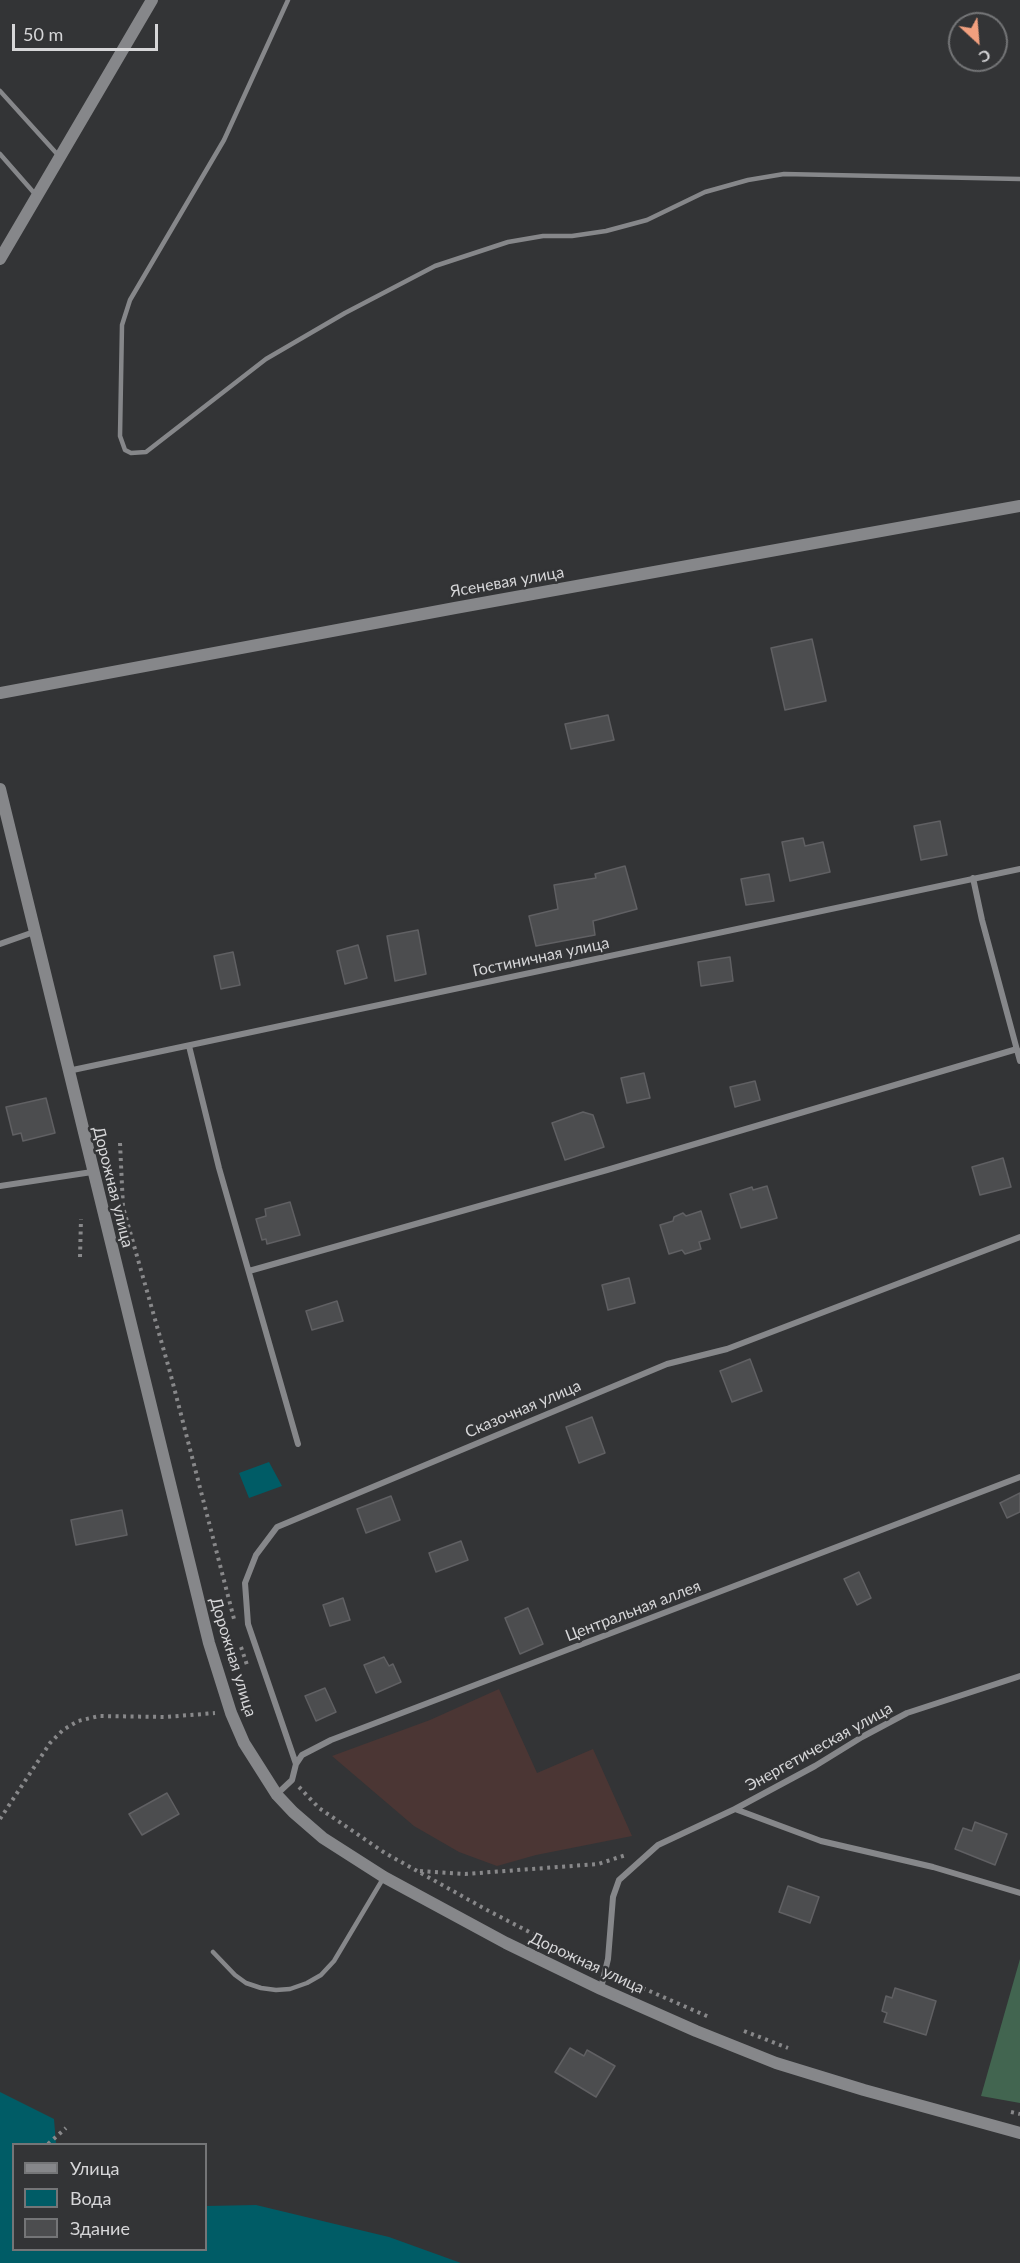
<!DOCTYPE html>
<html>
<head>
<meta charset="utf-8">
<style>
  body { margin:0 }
  #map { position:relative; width:1020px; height:2263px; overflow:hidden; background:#333436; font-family:Lato,sans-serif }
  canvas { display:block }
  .legend { position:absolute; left:12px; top:2143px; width:195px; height:108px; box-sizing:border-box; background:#333436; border:2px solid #747577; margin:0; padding:8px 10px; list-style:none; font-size:18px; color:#d6d6d8 }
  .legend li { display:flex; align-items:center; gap:12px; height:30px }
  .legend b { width:30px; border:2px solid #747577 }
  .north { position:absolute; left:948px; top:12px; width:60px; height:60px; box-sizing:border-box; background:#333436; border:2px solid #747577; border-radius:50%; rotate:154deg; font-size:16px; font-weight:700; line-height:24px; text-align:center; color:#d6d6d8 }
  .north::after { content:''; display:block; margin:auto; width:21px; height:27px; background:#f2a07f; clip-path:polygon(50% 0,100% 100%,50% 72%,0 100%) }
  .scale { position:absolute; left:12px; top:24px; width:146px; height:27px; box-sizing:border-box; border:3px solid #d6d6d8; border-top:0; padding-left:8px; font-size:18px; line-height:21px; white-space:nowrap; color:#d6d6d8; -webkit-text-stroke:4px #333436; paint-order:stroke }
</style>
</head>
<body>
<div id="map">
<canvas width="1020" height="2263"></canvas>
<ul class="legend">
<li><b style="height:8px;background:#86878a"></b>Улица</li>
<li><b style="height:16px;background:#005c66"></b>Вода</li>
<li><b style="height:16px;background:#4c4d4f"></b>Здание</li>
</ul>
<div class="north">С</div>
<div class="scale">50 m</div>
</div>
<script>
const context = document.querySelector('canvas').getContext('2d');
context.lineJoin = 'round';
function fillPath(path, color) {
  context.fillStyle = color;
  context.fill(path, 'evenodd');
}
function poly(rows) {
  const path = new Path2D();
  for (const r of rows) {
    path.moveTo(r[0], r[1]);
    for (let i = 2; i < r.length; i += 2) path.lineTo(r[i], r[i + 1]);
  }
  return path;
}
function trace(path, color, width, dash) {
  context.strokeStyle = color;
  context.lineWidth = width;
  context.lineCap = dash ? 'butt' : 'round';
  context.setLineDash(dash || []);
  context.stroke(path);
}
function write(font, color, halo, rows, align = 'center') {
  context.font = font + ' Lato,sans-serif';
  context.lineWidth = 5;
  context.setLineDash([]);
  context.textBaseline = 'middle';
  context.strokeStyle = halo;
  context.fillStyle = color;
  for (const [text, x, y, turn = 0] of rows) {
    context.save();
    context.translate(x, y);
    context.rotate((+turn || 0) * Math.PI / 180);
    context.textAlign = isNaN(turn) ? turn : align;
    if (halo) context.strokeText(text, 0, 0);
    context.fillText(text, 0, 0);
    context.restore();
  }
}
const industrial = poly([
  [499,1689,537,1773,593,1749,632,1836,536,1855,497,1866,459,1852,414,1826,332,1756,430,1720]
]);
const green = poly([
  [1020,1959,1020,2103,981,2096]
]);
const water = poly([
  [269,1462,282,1486,249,1498,239,1473],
  [0,2092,54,2119,56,2144,14,2144,14,2250,206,2250,206,2206,256,2205,389,2237,461,2263,0,2263]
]);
const building = poly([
  [812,639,826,701,785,710,771,648,812,639],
  [608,715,614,740,571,749,565,724,608,715],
  [940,821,947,855,921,860,914,826,940,821],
  [803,838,805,846,823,842,830,872,790,881,782,842,803,838],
  [625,866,637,909,593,921,595,935,536,946,529,916,558,909,554,885,596,878,595,874,625,866],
  [769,874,774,901,746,905,741,879,769,874],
  [418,930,426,974,395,981,387,936,418,930],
  [358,945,367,978,345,984,337,951,358,945],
  [233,952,240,985,221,989,214,956,233,952],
  [730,957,733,981,701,986,698,962,730,957],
  [644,1073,650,1098,627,1103,621,1078,644,1073],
  [755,1081,760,1100,735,1107,730,1087,755,1081],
  [46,1098,55,1133,23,1141,21,1133,13,1135,6,1107,46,1098],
  [583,1112,593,1115,604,1147,565,1160,552,1123,583,1112],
  [1003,1158,1011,1187,980,1195,972,1167,1003,1158],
  [767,1186,777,1218,741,1228,730,1194,752,1187,753,1190,767,1186],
  [290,1202,300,1235,267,1244,266,1239,262,1240,256,1219,266,1216,265,1209,290,1202],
  [701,1211,710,1239,699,1242,701,1249,685,1254,682,1250,669,1254,660,1225,673,1221,674,1217,683,1213,686,1216,701,1211],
  [629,1278,635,1303,608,1310,602,1285,629,1278],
  [337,1301,343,1321,312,1330,306,1311,337,1301],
  [750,1359,762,1391,732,1402,720,1371,750,1359],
  [592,1417,605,1453,579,1463,566,1427,592,1417],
  [1020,1493,1020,1512,1007,1518,1000,1503,1020,1493],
  [391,1496,400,1520,366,1533,357,1509,391,1496],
  [122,1510,127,1535,76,1545,71,1520,122,1510],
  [461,1541,468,1560,436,1572,429,1553,461,1541],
  [859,1572,871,1598,857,1605,844,1579,859,1572],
  [343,1598,350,1620,330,1626,323,1605,343,1598],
  [528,1608,543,1644,520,1654,505,1618,528,1608],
  [384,1657,389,1666,393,1664,401,1682,376,1693,364,1665,384,1657],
  [325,1688,336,1712,316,1721,305,1696,325,1688],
  [167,1793,179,1814,142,1835,129,1814,167,1793],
  [975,1822,1007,1834,995,1865,955,1849,963,1828,972,1831,975,1822],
  [788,1886,819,1897,810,1923,779,1912,788,1886],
  [895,1988,936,2001,926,2035,884,2022,887,2013,882,2011,886,1996,892,1998,895,1988],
  [570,2048,584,2056,587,2050,615,2066,596,2097,555,2072,570,2048]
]);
const path = poly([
  [120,1143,123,1207,170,1372,234,1619],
  [80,1257,81,1219],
  [241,1647,247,1665],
  [299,1787,319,1808,385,1853,487,1910,595,1966],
  [0,1819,50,1743,63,1730,78,1721,99,1716,166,1717,215,1713],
  [420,1871,465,1874,598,1864,626,1855],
  [615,1976,709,2017],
  [744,2031,788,2048],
  [1011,2112,1020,2114],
  [48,2144,66,2128]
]);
const service = poly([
  [288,0,224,140,130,300,122,325,120,436,125,450,131,453,146,452,266,359,345,313,435,266,508,242,543,236,572,236,606,231,647,220,705,192,748,180,784,174,1020,179],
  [0,91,58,155],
  [0,154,35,194],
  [213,1952,235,1975,246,1983,261,1988,276,1990,290,1989,307,1983,321,1975,334,1961,384,1877]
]);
const minor = poly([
  [973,878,982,920,1020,1061],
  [0,944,34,932],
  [189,1046,219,1168,298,1444],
  [68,1071,1020,869],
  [0,1186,92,1172],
  [249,1271,607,1170,1017,1049],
  [296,1764,248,1624,245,1583,256,1555,277,1527,667,1364,727,1349,1020,1237],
  [277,1794,292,1780,296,1764,302,1755,331,1740,1020,1477],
  [735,1809,815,1766,862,1737,907,1713,1020,1676],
  [601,1988,608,1959,613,1897,619,1880,658,1845,735,1809,821,1841,933,1867,1020,1893]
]);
const secondary = poly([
  [0,259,152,0],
  [0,693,455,608,1020,506],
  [0,789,209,1643,231,1713,244,1743,277,1795,293,1812,323,1838,384,1877,506,1943,601,1989,696,2031,776,2063,864,2090,1020,2133]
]);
const streetNames = [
  ["Ясеневая улица",507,582,-10],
  ["Гостиничная улица",541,957,-12],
  ["Дорожная улица",113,1187,76],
  ["Сказочная улица",523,1409,-23],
  ["Центральная аллея",633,1611,-21],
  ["Дорожная улица",233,1657,73],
  ["Энергетическая улица",819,1747,-29],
  ["Дорожная улица",587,1963,25]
];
fillPath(industrial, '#4b3634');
fillPath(green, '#426550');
fillPath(water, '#005c66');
fillPath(building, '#4c4d4f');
trace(building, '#606063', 1.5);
trace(path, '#88888a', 4, [3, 4.5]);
trace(service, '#86878a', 4.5);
trace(minor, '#86878a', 6);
trace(secondary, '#86878a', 12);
write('16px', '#d6d6d8', '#333436', streetNames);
</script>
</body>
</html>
